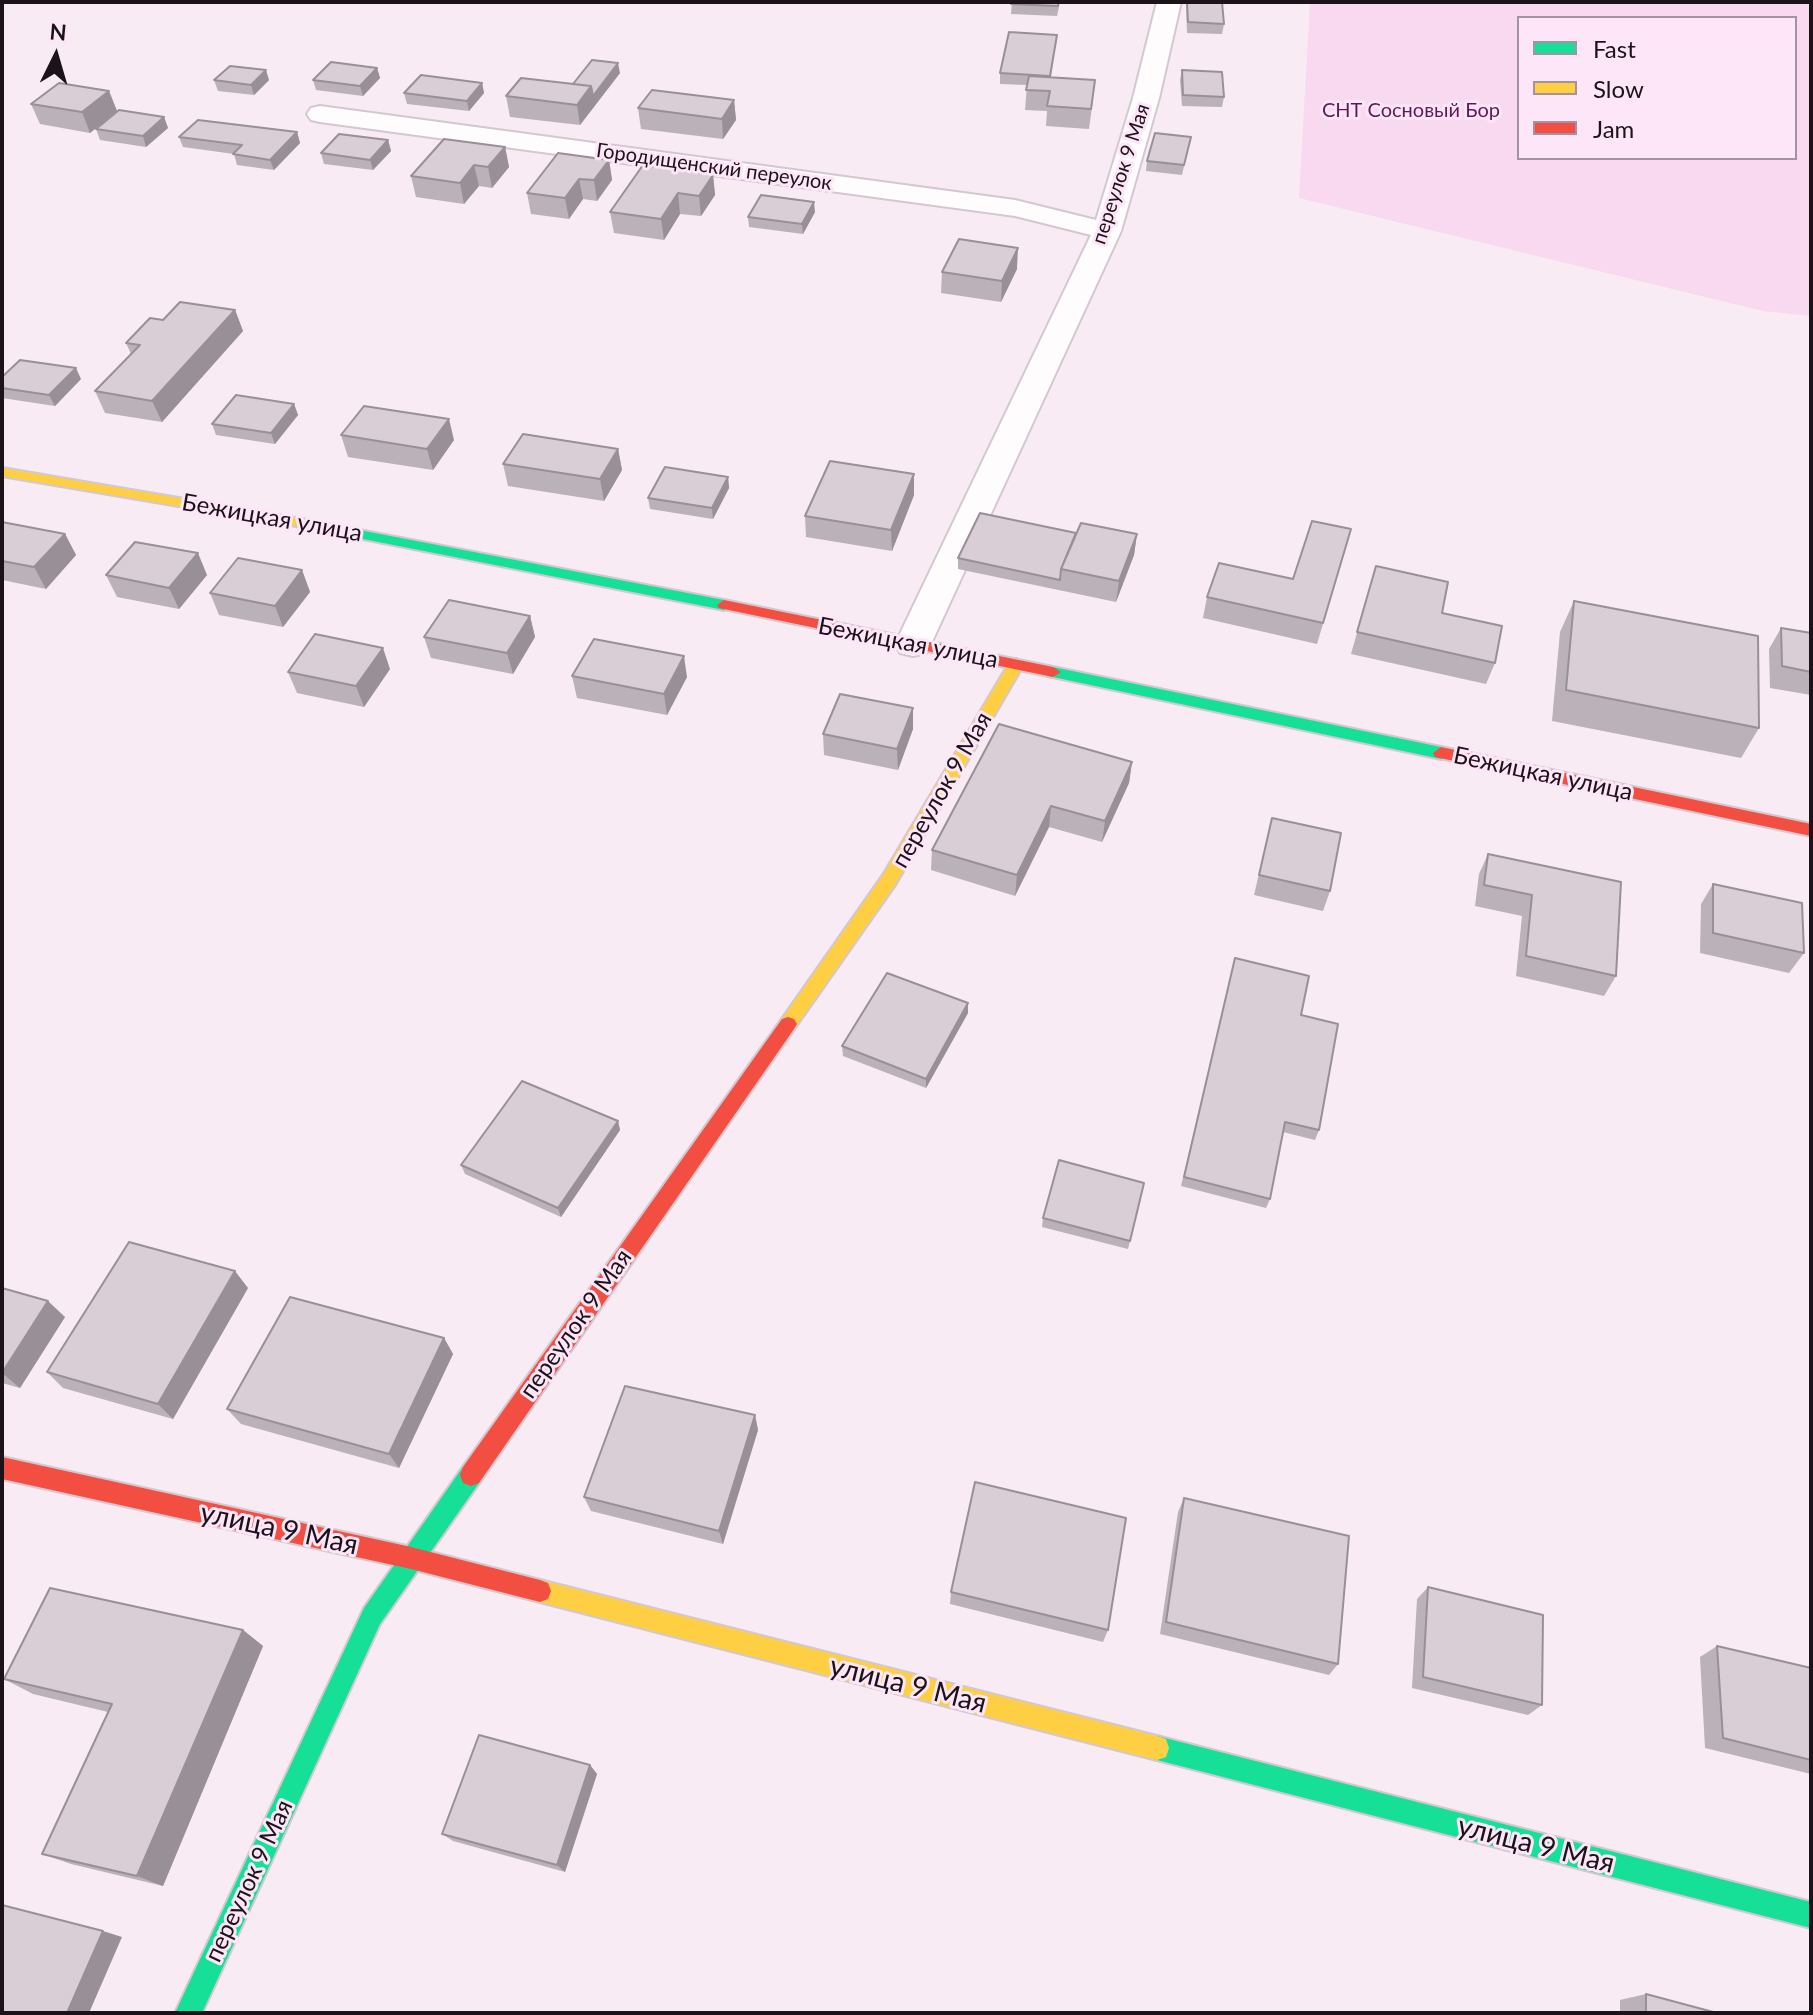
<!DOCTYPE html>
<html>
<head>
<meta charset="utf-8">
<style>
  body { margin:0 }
  #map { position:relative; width:1813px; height:2015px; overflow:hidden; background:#f8ebf4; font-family:Lato,sans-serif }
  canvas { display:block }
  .frame { position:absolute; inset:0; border:4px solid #1c131a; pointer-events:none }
  .legend { position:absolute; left:1517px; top:16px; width:280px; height:144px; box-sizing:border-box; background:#fde6f7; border:2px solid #a3929f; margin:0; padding:10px 14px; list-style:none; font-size:24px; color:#1c131a }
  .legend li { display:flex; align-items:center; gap:16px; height:40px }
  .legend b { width:40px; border:2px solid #a3929f }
  .north { position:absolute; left:16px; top:16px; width:80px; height:80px; -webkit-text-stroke:6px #fde6f7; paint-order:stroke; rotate:5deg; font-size:22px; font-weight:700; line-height:32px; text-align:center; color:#1c131a }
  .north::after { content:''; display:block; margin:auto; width:28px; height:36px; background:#1c131a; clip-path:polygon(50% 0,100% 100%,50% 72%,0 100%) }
</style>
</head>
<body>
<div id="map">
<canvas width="1813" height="2015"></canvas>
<div class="frame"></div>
<ul class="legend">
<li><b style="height:10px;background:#16e098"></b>Fast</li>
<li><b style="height:10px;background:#ffcf43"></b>Slow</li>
<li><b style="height:10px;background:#f24e42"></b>Jam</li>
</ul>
<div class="north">N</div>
</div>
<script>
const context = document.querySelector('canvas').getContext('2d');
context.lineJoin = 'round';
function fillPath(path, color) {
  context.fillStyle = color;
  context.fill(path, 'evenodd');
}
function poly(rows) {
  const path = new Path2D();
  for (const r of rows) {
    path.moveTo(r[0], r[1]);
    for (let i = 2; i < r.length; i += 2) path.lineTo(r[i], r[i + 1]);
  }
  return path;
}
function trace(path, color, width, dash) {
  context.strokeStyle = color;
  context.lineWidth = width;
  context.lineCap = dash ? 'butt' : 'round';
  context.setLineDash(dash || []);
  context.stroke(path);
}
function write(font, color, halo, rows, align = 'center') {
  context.font = font + ' Lato,sans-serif';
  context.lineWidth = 6;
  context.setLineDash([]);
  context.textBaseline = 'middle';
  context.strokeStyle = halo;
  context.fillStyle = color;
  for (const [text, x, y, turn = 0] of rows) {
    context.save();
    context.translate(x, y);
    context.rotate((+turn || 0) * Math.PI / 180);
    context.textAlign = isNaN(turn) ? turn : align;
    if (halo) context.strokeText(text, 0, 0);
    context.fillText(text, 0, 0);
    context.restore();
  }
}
const green = poly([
  [1310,2,1811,2,1811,316,1763,311,1299,198],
  [1519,18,1795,18,1795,158,1519,158]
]);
const street = poly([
  [1157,2,1181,2,1159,98,1121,231,931,644,926,653,913,656,900,653,895,644,1091,235,1015,216,320,122,311,120,307,114,311,108,320,106,1015,200,1096,220,1133,98,1157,2]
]);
const fast = poly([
  [302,519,724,600,731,605,724,610,297,526,295,523,302,519],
  [1053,667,1441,747,1449,753,1441,759,1048,676,1045,672,1053,667],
  [471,1464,479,1467,482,1475,479,1483,380,1624,202,2013,175,2013,364,1608,463,1467,471,1464],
  [1157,1736,1811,1902,1811,1928,1157,1760,1148,1757,1145,1748,1148,1739,1157,1736]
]);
const slow = poly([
  [2,468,302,519,309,523,302,527,2,476,2,468],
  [1016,659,1024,664,895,885,794,1029,782,1029,779,1024,782,1019,883,875,1011,660,1016,659],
  [540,1580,1157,1736,1166,1739,1169,1748,1166,1757,1157,1760,540,1602,532,1599,529,1591,532,1583,540,1580]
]);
const jam = poly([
  [724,600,1053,667,1061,672,1053,677,719,608,717,605,724,600],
  [1441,747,1811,824,1811,836,1435,757,1433,753,1441,747],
  [788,1017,794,1019,797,1024,794,1029,479,1483,471,1486,463,1483,460,1475,463,1467,782,1019,788,1017],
  [2,1457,411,1547,540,1580,548,1583,551,1591,548,1599,540,1602,411,1569,2,1479,2,1457]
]);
const wall = poly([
  [1012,2,1060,2,1057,16,1011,14],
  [1186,2,1222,2,1224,24,1222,34,1187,33],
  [1057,35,1051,77,1093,100,1089,129,1046,126,1047,111,1025,110,1027,85,1000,84,1000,73],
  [377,68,380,78,363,96,316,90,313,80],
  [1182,70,1224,97,1222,107,1182,106,1180,80],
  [620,73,580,125,510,117,506,96,573,84],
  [214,80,269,80,254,95,218,91],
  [482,83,484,93,469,111,407,104,404,93],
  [109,91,117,111,90,133,40,124,31,104],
  [734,100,736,120,723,139,641,129,638,108],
  [164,117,168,128,146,147,100,140,96,129],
  [297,132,300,143,274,170,237,165,234,154,183,147,179,137],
  [1191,137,1182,175,1146,171,1147,161],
  [388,140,391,151,373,170,324,164,321,153],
  [505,147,509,167,492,188,479,186,464,204,416,197,411,176],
  [609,160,612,180,597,201,583,199,569,219,531,214,527,193],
  [713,175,715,195,701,216,680,214,664,240,614,233,610,212],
  [815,212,803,234,749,227,748,217],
  [1017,269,1001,302,941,293,942,272],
  [235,310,243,331,162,422,105,413,95,391,131,354,126,343,163,320],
  [2,377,81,379,55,406,2,398],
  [294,404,298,415,275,444,216,435,212,424],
  [341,435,454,440,433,470,348,457],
  [618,449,622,470,604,501,508,486,503,464],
  [728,477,729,488,713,519,650,509,648,498],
  [914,495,892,551,806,537,805,516],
  [2,522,65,534,76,555,46,589,2,580],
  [1351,529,1317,644,1203,618,1207,597,1293,579],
  [1076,533,1137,534,1134,555,1116,602,958,569,958,558],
  [1376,566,1442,613,1495,663,1486,684,1351,654],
  [302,570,310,592,283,627,219,615,210,593],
  [106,575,207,575,179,609,117,597],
  [1574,601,1759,728,1741,758,1552,721,1560,632],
  [530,616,535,637,513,674,431,658,424,637],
  [1781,628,1811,633,1811,695,1770,688,1769,649],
  [390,669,364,707,297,693,288,672],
  [572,676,687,677,667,715,577,698],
  [913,708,913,729,898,770,824,755,823,734],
  [1132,762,1129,783,1102,842,1049,827,1015,896,931,870,932,850],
  [1272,818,1330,891,1323,911,1254,895],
  [1488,854,1616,976,1604,996,1516,976,1522,916,1475,906,1479,874],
  [1713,884,1804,953,1789,973,1700,953,1701,904],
  [1235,958,1301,1015,1319,1130,1315,1140,1283,1132,1270,1199,1266,1208,1181,1186],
  [968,1013,926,1088,843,1056,842,1046],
  [618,1121,620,1130,561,1217,465,1174,461,1165],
  [1144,1183,1128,1249,1042,1227,1043,1218],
  [2,1288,65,1317,20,1388,2,1383],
  [248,1288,173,1419,63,1388,47,1372],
  [444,1338,453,1354,399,1468,241,1424,227,1409],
  [755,1415,758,1430,723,1544,591,1511,584,1497],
  [1184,1498,1338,1664,1329,1675,1160,1634,1178,1512],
  [1428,1587,1542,1705,1528,1715,1412,1688,1417,1599],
  [951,1592,1108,1630,1103,1642,950,1604],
  [243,1630,263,1646,163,1886,71,1864,42,1854,108,1712,33,1694,4,1679],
  [1717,1646,1811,1668,1811,1774,1705,1748,1700,1657],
  [590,1765,597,1774,565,1872,453,1841,442,1834],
  [1646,1994,1717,2013,1620,2013,1620,2000]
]);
const shadedWall = poly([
  [618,63,620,73,580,125,577,105,591,86],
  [377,68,380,78,363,96,360,86],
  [266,70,269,80,254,95,251,85],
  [482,83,484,93,469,111,467,101],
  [109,91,117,111,90,133,82,112],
  [734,100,736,120,723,139,722,119],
  [164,117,168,128,146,147,143,136],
  [297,132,300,143,274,170,270,160],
  [388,140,391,151,373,170,370,160],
  [505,147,509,167,492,188,488,167],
  [609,160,612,180,597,201,594,180],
  [474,165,479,186,464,204,460,183],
  [713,175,715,195,701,216,699,196],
  [579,179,583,199,569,219,565,198],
  [678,193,680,214,664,240,661,219],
  [814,202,815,212,803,234,802,224],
  [1018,248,1017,269,1001,302,1002,281],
  [235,310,243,331,162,422,152,401],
  [76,368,81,379,55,406,49,395],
  [294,404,298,415,275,444,271,433],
  [449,419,454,440,433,470,427,449],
  [618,449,622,470,604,501,600,479],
  [914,474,914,495,892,551,891,530],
  [728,477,729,488,713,519,712,508],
  [65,534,76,555,46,589,34,567],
  [1137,534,1134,555,1116,602,1119,581],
  [198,553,207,575,179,609,169,588],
  [302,570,310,592,283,627,275,606],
  [530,616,535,637,513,674,507,653],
  [383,648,390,669,364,707,356,686],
  [684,656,687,677,667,715,664,694],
  [913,708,913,729,898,770,897,749],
  [1132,762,1129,783,1102,842,1105,821],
  [1051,806,1049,827,1015,896,1017,875],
  [968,1003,968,1013,926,1088,926,1079],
  [618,1121,620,1130,561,1217,558,1208],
  [235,1271,248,1288,173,1419,158,1404],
  [48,1301,65,1317,20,1388,2,1373],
  [444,1338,453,1354,399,1468,389,1454],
  [755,1415,758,1430,723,1544,719,1531],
  [243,1630,263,1646,163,1886,137,1876],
  [590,1765,597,1774,565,1872,557,1865],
  [103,1931,122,1937,89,2013,67,2013]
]);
const building = poly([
  [1012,2,1058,2,1058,6,1011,4,1012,2],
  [1187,2,1222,2,1224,24,1188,22,1187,2],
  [1009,32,1057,35,1050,76,1000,73,1009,32],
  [592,60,618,63,593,96,591,86,573,84,592,60],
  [331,62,377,68,360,86,313,80,331,62],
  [230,66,266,70,251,85,214,80,230,66],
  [1182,70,1222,72,1224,97,1183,95,1182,70],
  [421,75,482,83,467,101,404,93,421,75],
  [1029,76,1095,80,1091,109,1047,106,1050,91,1026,90,1029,76],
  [521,78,591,86,577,105,506,96,521,78],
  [59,83,109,91,82,112,31,104,59,83],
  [652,90,734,100,722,119,638,108,652,90],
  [119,110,164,117,143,136,96,129,119,110],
  [198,120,297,132,270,160,233,154,242,145,179,137,198,120],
  [1155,133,1191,137,1184,165,1147,161,1155,133],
  [339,134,388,140,370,160,321,153,339,134],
  [444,139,505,147,488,167,474,165,460,183,411,176,444,139],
  [558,153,609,160,594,180,579,179,565,198,527,193,558,153],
  [643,165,713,175,699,196,678,193,661,219,610,212,643,165],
  [761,195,814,202,802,224,748,217,761,195],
  [959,239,1018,248,1002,281,942,272,959,239],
  [180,302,235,310,152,401,95,391,140,345,126,343,150,318,163,320,180,302],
  [20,360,76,368,49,395,2,388,2,377,20,360],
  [236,395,294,404,271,433,212,424,236,395],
  [364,406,449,419,427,449,341,435,364,406],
  [523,434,618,449,600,479,503,464,523,434],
  [830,461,914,474,891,530,805,516,830,461],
  [665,467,728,477,712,508,648,498,665,467],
  [980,513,1076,533,1061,569,1060,580,958,558,980,513],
  [1312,521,1351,529,1323,623,1207,597,1219,563,1293,579,1312,521],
  [2,522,65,534,34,567,2,561,2,522],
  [1081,523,1137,534,1119,581,1061,569,1081,523],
  [135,542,198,553,169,588,106,575,135,542],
  [238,558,302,570,275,606,210,593,238,558],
  [1376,566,1448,582,1442,613,1502,626,1495,663,1357,632,1376,566],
  [449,600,530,616,507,653,424,637,449,600],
  [1574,601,1758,636,1759,728,1566,690,1574,601],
  [1781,628,1811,633,1811,672,1782,666,1781,628],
  [315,634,383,648,356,686,288,672,315,634],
  [594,639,684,656,664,694,572,676,594,639],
  [840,694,913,708,897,749,823,734,840,694],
  [999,724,1132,762,1105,821,1051,806,1017,875,932,850,999,724],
  [1272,818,1341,833,1330,891,1259,875,1272,818],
  [1488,854,1621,882,1616,976,1526,956,1532,895,1484,885,1488,854],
  [1713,884,1802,903,1804,953,1713,933,1713,884],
  [1235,958,1309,976,1301,1015,1338,1024,1319,1130,1285,1122,1270,1199,1184,1177,1235,958],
  [887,973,968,1003,926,1079,842,1046,887,973],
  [522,1081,618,1121,558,1208,461,1165,522,1081],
  [1059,1160,1144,1183,1130,1241,1043,1218,1059,1160],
  [129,1242,235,1271,158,1404,47,1372,129,1242],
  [2,1288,48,1301,2,1373,2,1288],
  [290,1297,444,1338,389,1454,227,1409,290,1297],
  [625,1386,755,1415,719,1531,584,1497,625,1386],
  [975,1482,1126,1518,1108,1630,951,1592,975,1482],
  [1184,1498,1349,1536,1338,1664,1166,1622,1184,1498],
  [1428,1587,1543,1615,1542,1705,1423,1677,1428,1587],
  [50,1588,243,1630,137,1876,42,1854,112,1704,4,1679,50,1588],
  [1717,1646,1811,1668,1811,1760,1723,1738,1717,1646],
  [479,1735,590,1765,557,1865,442,1834,479,1735],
  [2,1905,103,1931,67,2013,2,2013,2,1905],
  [1646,1994,1717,2013,1646,2013,1646,1994]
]);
const farParknames = [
  ["СНТ Сосновый Бор",1411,111]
];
const farStreetnames = [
  ["Городищенский переулок",714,167,8],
  ["переулок 9 Мая",1121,174,-72]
];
const streetNames = [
  ["Бежицкая улица",272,518,10],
  ["Бежицкая улица",908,643,11],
  ["Бежицкая улица",1543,774,12],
  ["переулок 9 Мая",942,790,-60],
  ["переулок 9 Мая",576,1324,-55],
  ["переулок 9 Мая",249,1881,-65]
];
const nearStreetnames = [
  ["улица 9 Мая",279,1529,12],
  ["улица 9 Мая",908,1685,14],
  ["улица 9 Мая",1536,1845,14]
];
fillPath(green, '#f8d9f0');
trace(street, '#d3c8d0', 4);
trace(fast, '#d3c8d0', 4);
trace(slow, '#d3c8d0', 4);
trace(jam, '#d3c8d0', 4);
fillPath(street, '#fefcfd');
fillPath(fast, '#16e098');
fillPath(slow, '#ffcf43');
fillPath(jam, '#f24e42');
fillPath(wall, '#bbb1b8');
fillPath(shadedWall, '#989096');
fillPath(building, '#d9ced6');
trace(building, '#989096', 2);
write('20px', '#641758', '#fde6f7', farParknames);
write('20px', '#1c131a', '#fde6f7', farStreetnames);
write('24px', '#1c131a', '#fde6f7', streetNames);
write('28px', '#1c131a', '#fde6f7', nearStreetnames);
</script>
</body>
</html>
